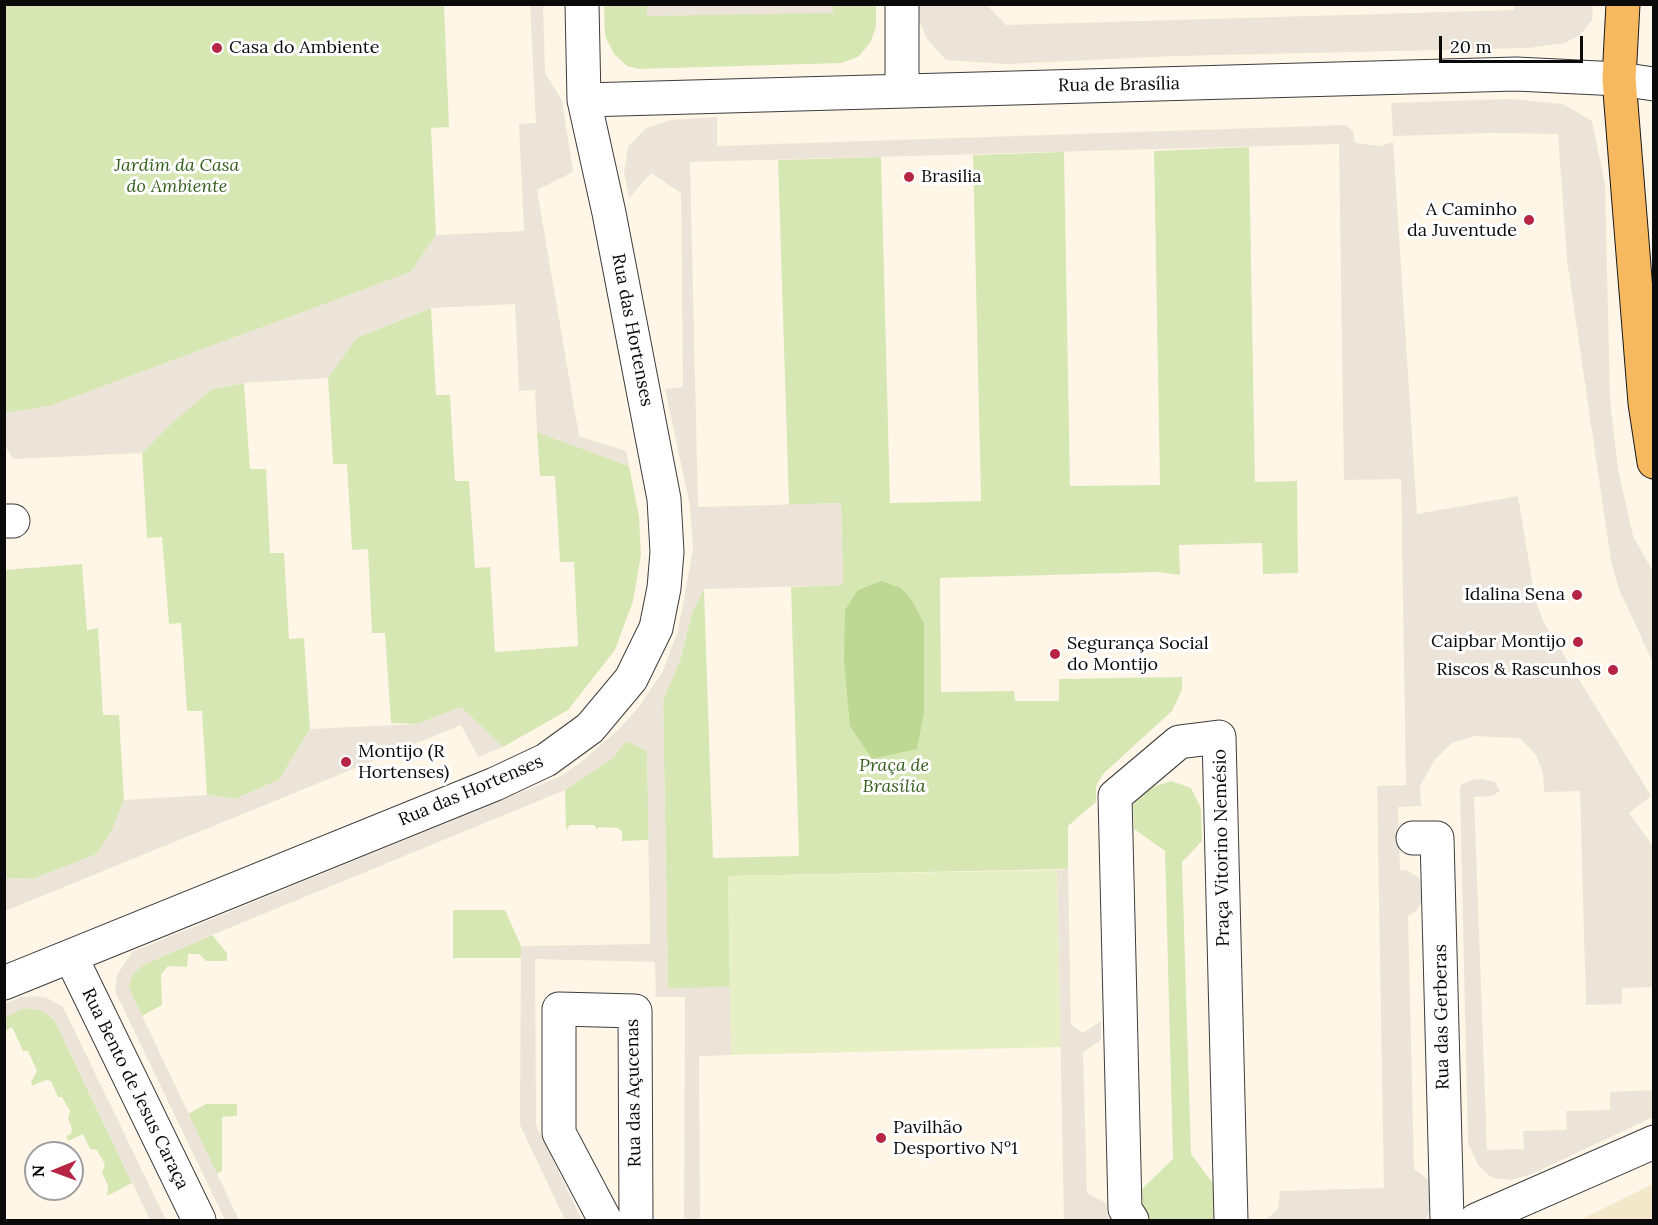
<!DOCTYPE html>
<html>
<head>
<meta charset="utf-8">
<style>
  body { margin:0 }
  #map { position:relative; width:1658px; height:1225px; overflow:hidden; background:#fff6e7; font-family:Lora,serif }
  canvas { display:block }
  .frame { position:absolute; inset:0; border:6px solid #0a0a0a; pointer-events:none }
  .north { position:absolute; left:24px; top:1141px; width:60px; height:60px; box-sizing:border-box; background:#fff; border:2px solid #9d9d9d; border-radius:50%; rotate:269deg; font-size:16px; font-weight:700; line-height:24px; text-align:center; color:#0a0a0a }
  .north::after { content:''; display:block; margin:auto; width:21px; height:27px; background:#b72544; clip-path:polygon(50% 0,100% 100%,50% 72%,0 100%) }
  .scale { position:absolute; left:1439px; top:36px; width:144px; height:27px; box-sizing:border-box; border:3px solid #0a0a0a; border-top:0; padding-left:8px; font-size:18px; line-height:21px; white-space:nowrap; color:#0a0a0a; -webkit-text-stroke:4px #fff; paint-order:stroke }
</style>
</head>
<body>
<div id="map">
<canvas width="1658" height="1225"></canvas>
<div class="frame"></div>
<div class="north">N</div>
<div class="scale">20 m</div>
</div>
<script>
const context = document.querySelector('canvas').getContext('2d');
context.lineJoin = 'round';
function fillPath(path, color) {
  context.fillStyle = color;
  context.fill(path, 'evenodd');
}
function poly(rows) {
  const path = new Path2D();
  for (const r of rows) {
    path.moveTo(r[0], r[1]);
    for (let i = 2; i < r.length; i += 2) path.lineTo(r[i], r[i + 1]);
  }
  return path;
}
function trace(path, color, width, dash) {
  context.strokeStyle = color;
  context.lineWidth = width;
  context.lineCap = dash ? 'butt' : 'round';
  context.setLineDash(dash || []);
  context.stroke(path);
}
function write(font, color, halo, rows, align = 'center') {
  context.font = font + ' Lora,serif';
  context.lineWidth = 6;
  context.setLineDash([]);
  context.textBaseline = 'middle';
  context.strokeStyle = halo;
  context.fillStyle = color;
  for (const [text, x, y, turn = 0] of rows) {
    context.save();
    context.translate(x, y);
    context.rotate((+turn || 0) * Math.PI / 180);
    context.textAlign = isNaN(turn) ? turn : align;
    if (halo) context.strokeText(text, 0, 0);
    context.fillText(text, 0, 0);
    context.restore();
  }
}
const farmland = poly([
  [1653,1184,1653,1220,1580,1220]
]);
const green = poly([
  [5,5,444,5,449,127,431,128,436,235,411,272,50,406,5,413],
  [604,5,876,5,876,27,870,43,858,57,841,63,639,69,627,66,614,54,605,36],
  [1249,147,1255,482,1297,481,1298,573,1263,574,1262,543,1179,545,1180,575,1158,572,940,578,941,692,1014,691,1015,701,1059,701,1059,679,1182,677,1182,690,1172,711,1103,774,1096,786,1096,802,1068,826,1068,869,728,876,730,987,668,989,663,700,680,660,692,613,704,589,713,858,799,856,791,587,843,585,841,503,789,505,778,160,881,157,890,503,981,501,973,155,1064,152,1070,486,1160,485,1154,151],
  [431,308,436,395,450,395,455,481,469,481,475,568,490,567,495,652,578,646,574,562,560,562,555,476,540,476,537,432,629,466,639,516,641,555,633,601,615,650,568,710,503,747,461,707,418,724,391,723,385,633,372,633,368,549,352,550,347,464,333,464,328,378,356,338],
  [244,383,250,469,266,469,270,553,284,553,289,639,304,638,310,729,279,780,235,799,207,795,202,711,187,711,181,623,169,624,162,537,147,538,142,453,171,423,212,389],
  [82,564,87,630,98,628,103,715,119,715,124,800,113,828,97,854,33,879,6,878,4,570],
  [626,741,647,751,649,840,622,841,622,831,617,828,599,827,597,829,594,825,570,825,566,830,565,790,613,758],
  [1171,781,1191,788,1201,808,1202,841,1182,862,1191,1154,1215,1186,1216,1216,1213,1220,1148,1220,1143,1214,1142,1189,1173,1159,1165,851,1134,829,1133,805,1150,788],
  [453,910,505,910,521,946,521,958,453,958],
  [212,935,227,953,227,961,206,961,199,954,188,954,187,967,168,966,161,975,162,1005,142,1016,128,986,133,974,143,965],
  [24,1008,40,1010,54,1019,132,1183,107,1196,108,1185,102,1173,105,1165,97,1150,90,1149,83,1134,68,1141,66,1136,71,1134,72,1129,68,1118,70,1111,62,1097,58,1097,51,1081,46,1080,32,1086,31,1082,37,1071,28,1051,23,1051,12,1027,5,1031,4,1017],
  [206,1104,237,1104,237,1116,222,1117,222,1171,217,1174,188,1114]
]);
const forest = poly([
  [881,581,901,588,911,599,924,624,924,712,917,749,872,759,850,726,844,661,845,610,858,590]
]);
const pitch = poly([
  [1057,870,1061,1047,731,1055,728,876]
]);
const plaza = poly([
  [530,5,543,5,545,73,562,100,573,172,537,190,579,436,626,451,629,466,537,432,535,390,519,391,515,304,431,308,356,338,328,378,244,383,212,389,172,423,142,453,13,459,5,446,5,413,50,406,411,272,436,235,524,231,519,124,536,123],
  [833,5,833,13,647,16,647,5],
  [919,5,987,5,1006,25,1514,10,1515,5,1593,5,1592,20,1580,35,1565,43,1528,48,1175,56,1006,64,946,60,927,39,919,20],
  [1511,99,1563,104,1592,121,1605,184,1610,400,1618,469,1633,536,1653,572,1653,663,1619,589,1611,561,1567,260,1558,134,1491,133,1393,136,1391,103],
  [717,117,717,146,1346,125,1353,131,1355,143,1380,146,1393,142,1417,514,1518,496,1535,599,1544,623,1651,796,1629,813,1653,846,1653,987,1622,988,1622,1004,1586,1005,1580,791,1544,792,1543,773,1536,755,1520,738,1475,736,1452,743,1434,761,1420,786,1421,806,1398,807,1400,870,1408,871,1418,877,1424,886,1425,896,1417,910,1408,916,1414,1169,1430,1181,1433,1206,1425,1220,1266,1220,1278,1209,1280,1191,1384,1188,1377,786,1406,785,1401,479,1344,480,1339,144,690,162,698,507,841,503,843,585,704,589,692,613,680,660,663,700,668,988,730,987,731,1055,699,1056,700,1220,684,1220,685,997,656,997,655,962,535,959,536,1125,582,1220,565,1220,520,1125,521,946,650,944,647,751,626,741,613,758,565,790,212,935,143,965,133,974,128,986,239,1220,225,1220,115,991,117,975,132,952,561,776,580,763,619,729,637,709,662,673,678,631,693,549,690,506,665,389,683,387,681,193,651,173,629,198,624,172,628,147,645,129,670,120],
  [461,707,503,747,478,757,461,725,5,911,5,878,33,879,97,854,113,828,124,800,207,795,235,799,279,780,310,729,418,724],
  [1482,779,1495,782,1500,791,1492,796,1474,797,1487,1150,1524,1149,1523,1131,1567,1130,1566,1111,1610,1110,1610,1092,1653,1090,1653,1117,1534,1173,1512,1180,1492,1178,1478,1165,1468,1143,1460,790,1461,785,1472,780],
  [1068,869,1071,1025,1083,1033,1101,1021,1101,1040,1083,1052,1087,1193,1106,1203,1109,1220,1064,1220,1057,870],
  [34,996,47,998,63,1007,166,1220,150,1220,54,1019,40,1010,25,1008,5,1017,5,1004,21,997]
]);
const minor = poly([
  [902,4,902,90],
  [584,100,1516,74,1619,79,1654,84],
  [4,521,13,521],
  [1413,838,1437,838,1447,1220],
  [71,957,199,1220],
  [4,983,495,784,546,760,590,728,631,679,656,628,664,588,667,552,664,499,609,213,584,100,582,4],
  [605,1220,559,1133,559,1009,635,1011,636,1220],
  [1132,1220,1125,1209,1115,796,1179,742,1219,737,1231,1220],
  [1476,1220,1654,1142]
]);
const major = poly([
  [1623,4,1619,79,1645,403,1654,462]
]);
const markers = [
  [217,48,6,"#b72544"],
  [909,177,6,"#b72544"],
  [1529,220,6,"#b72544"],
  [1577,595,6,"#b72544"],
  [1578,642,6,"#b72544"],
  [1055,654,6,"#b72544"],
  [1613,670,6,"#b72544"],
  [346,762,6,"#b72544"],
  [881,1138,6,"#b72544"]
];
const poiNames = [
  ["Casa do Ambiente",229,48],
  ["Brasilia",921,177],
  ["A Caminho",1517,210,"right"],
  ["da Juventude",1517,231,"right"],
  ["Idalina Sena",1565,595,"right"],
  ["Caipbar Montijo",1566,642,"right"],
  ["Segurança Social",1067,644],
  ["do Montijo",1067,665],
  ["Riscos & Rascunhos",1601,670,"right"],
  ["Montijo (R",358,752],
  ["Hortenses)",358,773],
  ["Pavilhão",893,1128],
  ["Desportivo Nº1",893,1149]
];
const streetNames = [
  ["Rua de Brasília",1119,85,-1],
  ["Rua das Hortenses",632,330,79],
  ["Rua das Hortenses",471,791,-23],
  ["Praça Vitorino Nemésio",1222,848,-91],
  ["Rua das Gerberas",1442,1017,-91],
  ["Rua Bento de Jesus Caraça",135,1089,64],
  ["Rua das Açucenas",634,1093,-91]
];
const parkNames = [
  ["Jardim da Casa",177,166],
  ["do Ambiente",177,187],
  ["Praça de",894,766],
  ["Brasília",894,787]
];
fillPath(farmland, '#f3e8c9');
fillPath(green, '#d7e7b3');
fillPath(forest, '#bdd892');
fillPath(pitch, '#e7efc4');
fillPath(plaza, '#ece4d9');
trace(minor, '#3d3d3d', 35);
trace(major, '#1b1b1b', 35);
trace(minor, '#fff', 33);
trace(major, '#f7b95f', 33);
for (const [x, y, r, color] of markers) {
  const dot = new Path2D();
  dot.arc(x, y, r, 0, 2 * Math.PI);
  context.fillStyle = color;
  context.fill(dot);
  trace(dot, '#fff', 2);
}
write('18px', '#0a0a0a', '#fff', poiNames, 'left');
write('18px', '#0a0a0a', '#fff', streetNames);
write('italic 18px', '#355f1c', '#fff', parkNames);
</script>
</body>
</html>
